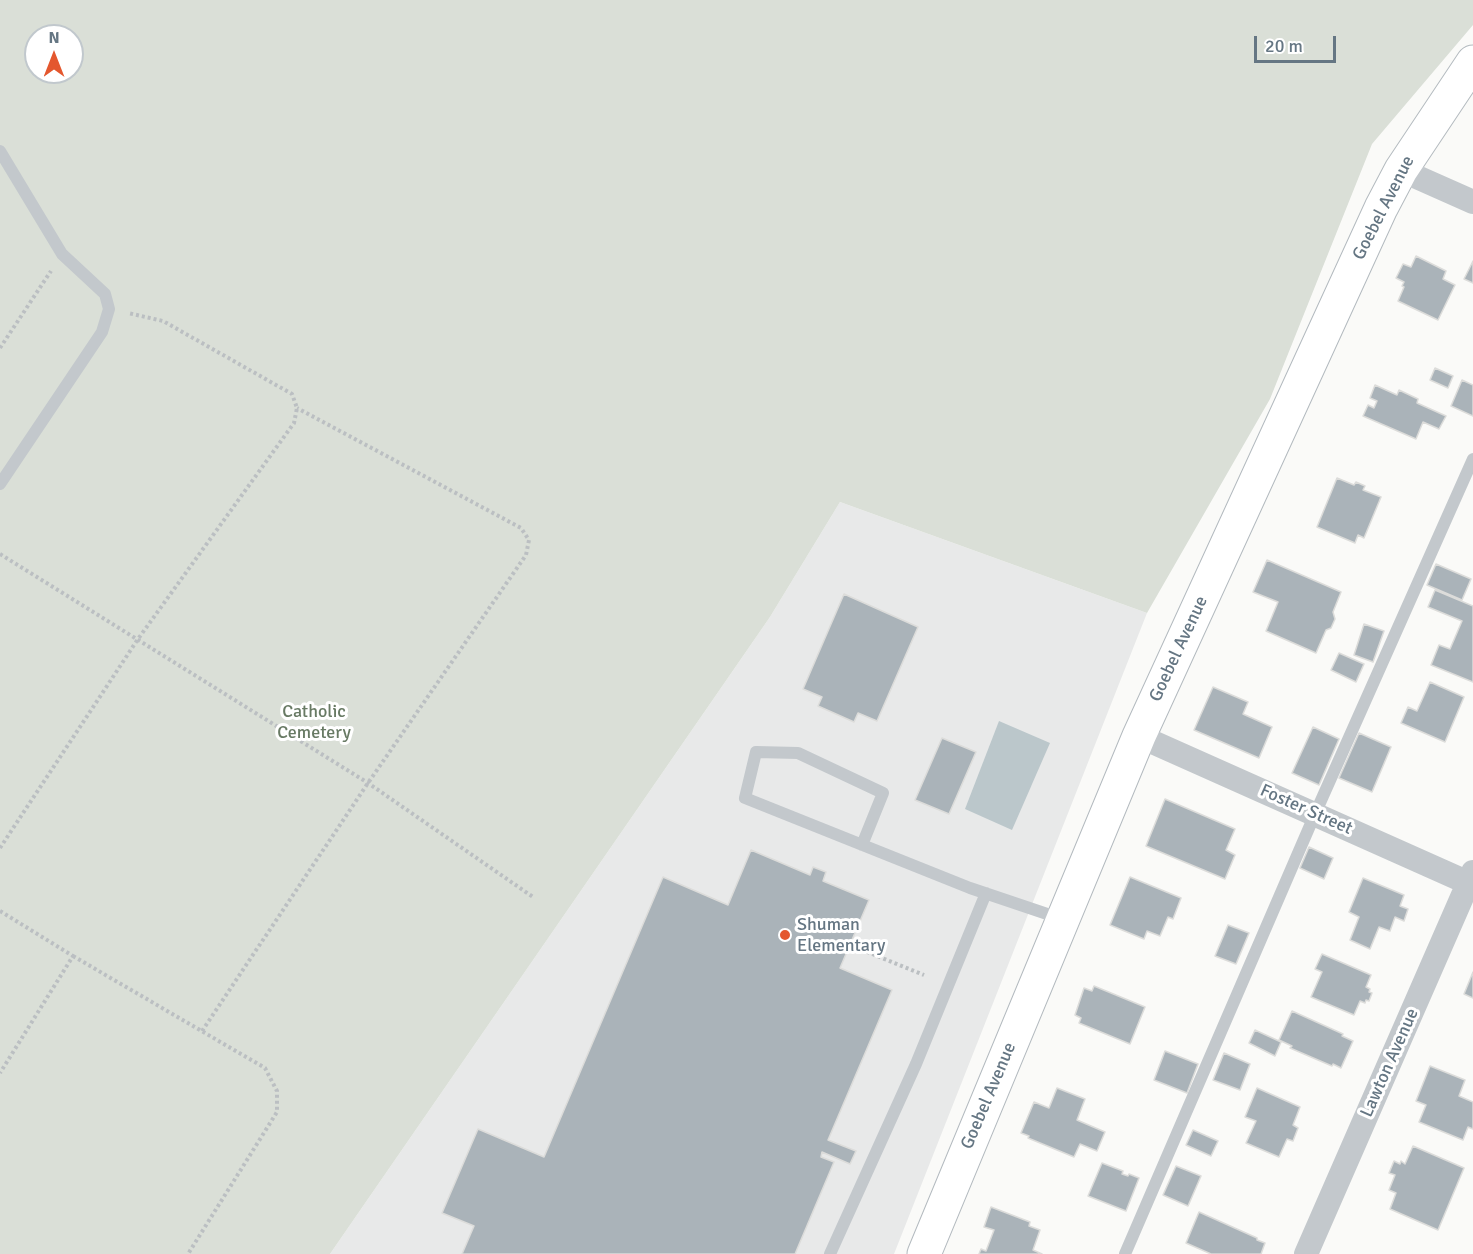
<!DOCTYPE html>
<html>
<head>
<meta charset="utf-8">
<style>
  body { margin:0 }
  #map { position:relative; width:1473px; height:1254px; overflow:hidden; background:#fafaf8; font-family:Signika,sans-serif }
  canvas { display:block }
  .north { position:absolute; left:24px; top:24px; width:60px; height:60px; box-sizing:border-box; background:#fff; border:2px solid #c1c8cd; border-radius:50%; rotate:0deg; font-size:16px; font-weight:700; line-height:24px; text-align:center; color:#657683 }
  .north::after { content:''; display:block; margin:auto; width:21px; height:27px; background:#e4572e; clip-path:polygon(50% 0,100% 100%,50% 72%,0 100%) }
  .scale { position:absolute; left:1254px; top:36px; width:82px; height:27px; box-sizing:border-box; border:3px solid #657683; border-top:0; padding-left:8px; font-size:18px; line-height:21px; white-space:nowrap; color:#657683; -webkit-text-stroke:4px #fff; paint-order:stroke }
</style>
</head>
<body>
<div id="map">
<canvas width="1473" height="1254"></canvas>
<div class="north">N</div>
<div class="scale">20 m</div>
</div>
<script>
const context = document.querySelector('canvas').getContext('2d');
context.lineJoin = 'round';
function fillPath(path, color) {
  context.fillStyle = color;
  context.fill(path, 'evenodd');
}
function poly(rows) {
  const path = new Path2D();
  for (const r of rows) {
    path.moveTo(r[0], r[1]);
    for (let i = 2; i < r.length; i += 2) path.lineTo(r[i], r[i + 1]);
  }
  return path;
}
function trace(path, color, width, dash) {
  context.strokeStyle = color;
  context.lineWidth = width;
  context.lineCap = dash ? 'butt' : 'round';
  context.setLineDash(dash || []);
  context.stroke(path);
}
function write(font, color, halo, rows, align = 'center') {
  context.font = font + ' Signika,sans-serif';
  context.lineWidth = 6;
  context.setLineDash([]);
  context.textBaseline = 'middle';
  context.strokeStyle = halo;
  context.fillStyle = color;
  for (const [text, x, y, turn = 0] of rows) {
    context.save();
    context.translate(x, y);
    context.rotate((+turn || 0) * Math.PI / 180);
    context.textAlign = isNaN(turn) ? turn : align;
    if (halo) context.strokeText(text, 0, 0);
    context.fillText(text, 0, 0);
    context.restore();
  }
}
const built = poly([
  [840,502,1147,613,894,1254,330,1254,770,617]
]);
const green = poly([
  [0,0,1473,0,1473,25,1372,144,1270,399,1147,613,840,502,770,617,330,1254,0,1254],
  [36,36,72,36,72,72,36,72]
]);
const water = poly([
  [999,721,1050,743,1012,830,965,809]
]);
const building = poly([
  [1416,256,1446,271,1443,279,1455,285,1438,320,1398,301,1404,287,1402,286,1404,282,1396,278,1403,264,1411,267,1416,256],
  [1473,261,1473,283,1464,279,1473,261],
  [1435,368,1453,376,1448,388,1430,380,1435,368],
  [1462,380,1473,385,1473,416,1451,406,1462,380],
  [1375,385,1397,395,1399,390,1418,399,1417,403,1446,416,1439,429,1423,422,1416,439,1363,416,1368,405,1374,408,1377,401,1370,398,1375,385],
  [1337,478,1354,485,1356,482,1365,486,1363,490,1381,497,1364,538,1358,535,1355,543,1317,527,1337,478],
  [1267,560,1341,592,1333,612,1335,619,1331,628,1326,630,1316,653,1266,631,1278,602,1253,592,1267,560],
  [1436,564,1471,579,1462,600,1427,585,1436,564],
  [1435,590,1473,606,1473,682,1431,665,1439,645,1450,649,1462,621,1428,607,1435,590],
  [844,594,918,627,877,721,858,713,854,722,818,706,822,697,803,689,844,594],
  [1364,624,1384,631,1373,662,1354,655,1364,624],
  [1339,653,1364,664,1356,682,1331,670,1339,653],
  [1430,682,1464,697,1445,742,1401,723,1408,707,1417,711,1430,682],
  [1213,687,1248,702,1243,714,1272,727,1259,758,1194,730,1213,687],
  [1313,727,1339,739,1319,785,1292,773,1313,727],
  [1359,733,1391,747,1372,792,1339,778,1359,733],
  [942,738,976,752,949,814,915,800,942,738],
  [1165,799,1235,829,1226,850,1235,855,1225,879,1146,846,1165,799],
  [1309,847,1333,858,1324,879,1300,868,1309,847],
  [751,850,810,875,813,867,826,872,823,881,869,900,840,968,892,990,828,1140,856,1151,850,1164,822,1152,821,1157,834,1162,795,1254,462,1254,474,1226,442,1213,478,1129,544,1157,663,877,728,905,751,850],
  [1130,877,1181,898,1173,919,1168,917,1160,936,1147,931,1144,939,1110,925,1130,877],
  [1363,878,1404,895,1400,906,1408,909,1404,921,1395,917,1390,931,1379,927,1370,949,1350,940,1359,917,1349,912,1363,878],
  [1228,925,1249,933,1236,964,1215,956,1228,925],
  [1322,954,1371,975,1366,987,1370,989,1369,992,1372,993,1369,1001,1366,1000,1365,1003,1360,1001,1354,1015,1311,997,1322,972,1315,969,1322,954],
  [1473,972,1473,998,1464,994,1473,972],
  [1094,986,1145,1007,1130,1044,1079,1023,1081,1018,1075,1015,1084,988,1092,991,1094,986],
  [1292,1011,1343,1034,1342,1036,1353,1041,1341,1068,1333,1064,1332,1066,1290,1048,1292,1046,1279,1040,1292,1011],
  [1255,1030,1281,1042,1275,1056,1249,1043,1255,1030],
  [1165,1051,1198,1064,1187,1093,1154,1080,1165,1051],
  [1224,1053,1250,1064,1240,1090,1213,1080,1224,1053],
  [1430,1066,1465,1080,1459,1096,1473,1102,1473,1129,1468,1127,1463,1140,1419,1122,1426,1105,1416,1101,1430,1066],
  [1057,1088,1085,1099,1077,1120,1105,1132,1097,1151,1080,1144,1074,1157,1028,1138,1029,1136,1021,1133,1034,1102,1049,1108,1057,1088],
  [1257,1088,1300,1107,1293,1125,1298,1128,1293,1141,1287,1139,1279,1157,1246,1143,1256,1121,1245,1117,1257,1088],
  [1193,1130,1218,1141,1211,1156,1186,1145,1193,1130],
  [1413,1146,1464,1168,1438,1230,1390,1209,1396,1193,1389,1190,1395,1175,1389,1173,1394,1161,1400,1164,1401,1161,1405,1164,1413,1146],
  [1102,1163,1123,1171,1122,1174,1128,1176,1129,1174,1139,1178,1126,1211,1088,1196,1102,1163],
  [1176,1166,1201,1176,1188,1206,1163,1195,1176,1166],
  [991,1207,1030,1222,1029,1226,1040,1230,1033,1250,1042,1254,979,1254,981,1249,986,1251,994,1230,984,1227,991,1207],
  [1199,1212,1257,1238,1257,1240,1265,1243,1261,1254,1211,1254,1186,1243,1199,1212]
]);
const path = poly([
  [0,348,51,271],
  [0,554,368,783,533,897],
  [0,848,138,639,294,423,297,408,292,394,163,321,128,313],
  [0,911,73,956,0,1073],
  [850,945,924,975],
  [73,956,265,1068,277,1091,277,1112,188,1254],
  [202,1031,368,783,526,555,529,540,521,528,297,408]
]);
const lane = poly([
  [0,151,62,254,105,294,109,309,102,332,0,484],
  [862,845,883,793,798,753,756,752,745,798,970,888,1062,919],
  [830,1254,916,1064,986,893],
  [1125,1254,1315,814,1473,459]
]);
const street = poly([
  [1401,170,1473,202],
  [1139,736,1473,885],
  [1306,1254,1473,872]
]);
const secondary = poly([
  [924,1254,1139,736,1381,208,1401,170,1473,62]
]);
const markers = [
  [785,935,6,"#e4572e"]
];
const streetNames = [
  ["Goebel Avenue",1384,208,-63],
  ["Goebel Avenue",1179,649,-65],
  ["Foster Street",1306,810,24],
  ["Lawton Avenue",1390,1063,-66],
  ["Goebel Avenue",989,1096,-67]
];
const parkNames = [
  ["Catholic",314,712],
  ["Cemetery",314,733]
];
const poiNames = [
  ["Shuman",797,925],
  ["Elementary",797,946]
];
fillPath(built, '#e8e9e9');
fillPath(green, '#dadfd7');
fillPath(water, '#bbc7cb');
fillPath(building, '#aab3b9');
trace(building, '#dcdcda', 1.5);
trace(secondary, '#b3babf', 35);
trace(path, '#bbbfc2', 4, [3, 3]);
trace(lane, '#c3c8cc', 12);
trace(street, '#c3c8cc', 24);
trace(secondary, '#fff', 33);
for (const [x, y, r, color] of markers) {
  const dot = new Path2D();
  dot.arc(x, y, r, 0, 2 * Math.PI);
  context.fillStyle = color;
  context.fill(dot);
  trace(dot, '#fff', 2);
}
write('18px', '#657683', '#fff', streetNames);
write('18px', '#687a64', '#fff', parkNames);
write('18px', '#657683', '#fff', poiNames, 'left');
</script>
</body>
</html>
